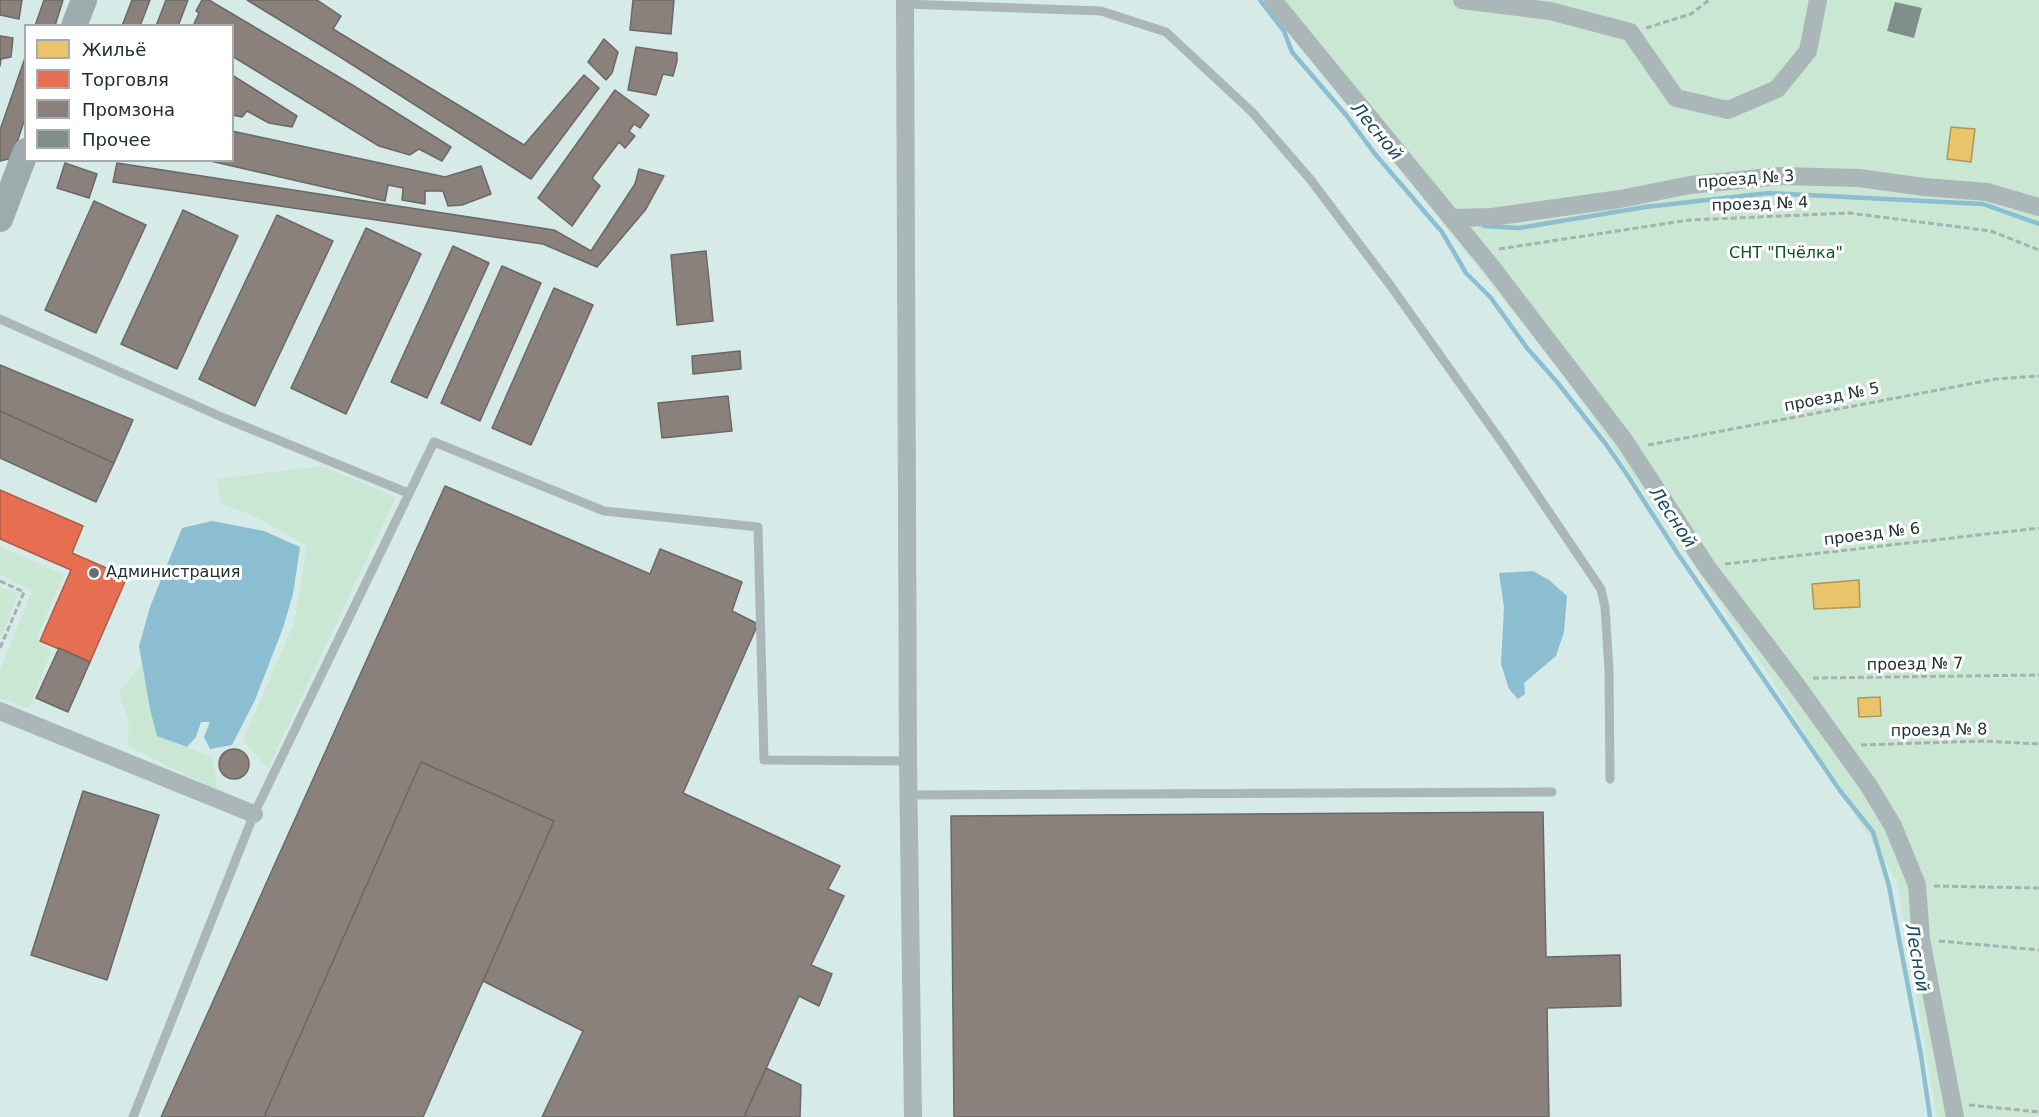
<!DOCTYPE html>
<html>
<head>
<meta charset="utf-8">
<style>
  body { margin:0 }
  #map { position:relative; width:2039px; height:1117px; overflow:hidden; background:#d6eae8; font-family:"DejaVu Sans",sans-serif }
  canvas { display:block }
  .legend { position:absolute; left:24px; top:24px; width:210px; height:138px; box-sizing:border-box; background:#fff; border:2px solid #a6acab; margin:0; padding:8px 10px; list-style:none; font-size:18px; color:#212f2e }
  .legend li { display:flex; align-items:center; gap:12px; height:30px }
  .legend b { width:30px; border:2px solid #a6acab }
</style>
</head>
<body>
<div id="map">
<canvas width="2039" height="1117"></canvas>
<ul class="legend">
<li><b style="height:16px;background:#e9c46a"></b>Жильё</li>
<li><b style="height:16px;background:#e76f51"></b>Торговля</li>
<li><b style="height:16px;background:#8a817c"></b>Промзона</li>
<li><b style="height:16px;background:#808e8b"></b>Прочее</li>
</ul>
</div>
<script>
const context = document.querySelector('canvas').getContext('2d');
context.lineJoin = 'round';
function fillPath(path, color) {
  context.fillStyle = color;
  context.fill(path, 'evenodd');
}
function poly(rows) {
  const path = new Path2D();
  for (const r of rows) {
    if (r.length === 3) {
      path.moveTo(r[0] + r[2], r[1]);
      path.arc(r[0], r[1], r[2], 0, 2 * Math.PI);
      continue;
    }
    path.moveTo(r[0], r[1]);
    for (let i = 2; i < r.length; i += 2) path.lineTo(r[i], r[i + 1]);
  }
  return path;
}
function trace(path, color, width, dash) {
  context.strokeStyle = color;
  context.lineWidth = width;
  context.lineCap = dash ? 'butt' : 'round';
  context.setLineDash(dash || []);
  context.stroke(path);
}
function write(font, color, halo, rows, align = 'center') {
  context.font = font + ' "DejaVu Sans",sans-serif';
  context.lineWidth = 6;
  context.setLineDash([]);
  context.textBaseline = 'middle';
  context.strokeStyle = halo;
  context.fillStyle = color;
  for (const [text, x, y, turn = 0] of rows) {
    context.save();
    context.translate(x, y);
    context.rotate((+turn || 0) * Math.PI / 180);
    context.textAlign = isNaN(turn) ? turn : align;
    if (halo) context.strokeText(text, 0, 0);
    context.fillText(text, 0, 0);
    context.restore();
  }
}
const green = poly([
  [1278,0,2039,0,2039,1117,1937,1117,1897,882,1767,672,1559,369,1315,63],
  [322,466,396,497,268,768,243,741,294,623,307,546,254,516,220,503,217,479],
  [0,546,64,575,36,638,51,651,29,708,0,698,0,671,32,591,0,574],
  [0,587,18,595,0,639],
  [142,664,150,709,174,743,213,757,217,790,128,746,129,722,119,692]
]);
const water = poly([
  [212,521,264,531,300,547,293,594,283,628,255,700,232,745,210,749,204,737,210,722,201,722,196,737,187,747,157,736,150,709,139,646,150,607,182,528],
  [1533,571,1549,580,1567,596,1564,632,1556,656,1524,683,1525,694,1518,699,1509,689,1501,664,1504,607,1499,573]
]);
const homes = poly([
  [1951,127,1975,129,1971,162,1947,159,1951,127],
  [1859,580,1860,607,1814,609,1812,584,1859,580],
  [1880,697,1881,716,1859,717,1858,698,1880,697]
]);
const shops = poly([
  [0,490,83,526,72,553,127,577,90,662,40,641,71,570,0,539,0,490]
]);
const industry = poly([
  [0,0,22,0,19,19,0,15,0,0],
  [44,0,63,0,55,26,35,26,44,0],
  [132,0,150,0,140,26,122,26,132,0],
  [166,0,188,0,178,26,156,26,166,0],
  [202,0,209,0,354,86,451,147,442,161,419,149,410,155,379,146,232,56,232,26,193,26,199,13,196,11,202,0],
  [247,0,317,0,341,16,333,29,524,145,584,75,599,88,531,179,337,55,247,0],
  [633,0,674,0,671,34,630,30,633,0],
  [0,36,13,38,11,57,1,59,0,66,0,36],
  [604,39,618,52,612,73,606,80,588,62,604,39],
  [636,47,677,53,677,61,673,76,663,74,656,95,628,90,636,47],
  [26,55,26,115,12,158,0,161,0,130,26,55],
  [232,75,297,116,292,127,269,123,247,111,242,117,232,115,232,75],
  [615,90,649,115,640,128,634,124,629,131,635,136,625,148,619,142,592,178,600,186,572,226,538,198,615,90],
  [232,131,445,177,481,166,491,194,462,205,448,206,443,191,425,191,425,204,402,200,403,188,388,185,385,201,206,160,232,160,232,131],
  [65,163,97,174,89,198,57,188,65,163],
  [117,163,554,230,591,251,635,184,639,169,664,176,646,209,597,267,543,244,113,182,117,163],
  [94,201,146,225,96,333,45,310,94,201],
  [183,210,238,236,177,369,121,344,183,210],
  [277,215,333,241,255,406,199,379,277,215],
  [366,228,421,254,346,414,291,388,366,228],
  [453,246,489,263,427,398,391,382,453,246],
  [706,251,713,321,677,325,671,255,706,251],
  [502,266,541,283,480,421,441,403,502,266],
  [554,288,593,305,531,445,492,428,554,288],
  [740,351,741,369,693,374,692,356,740,351],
  [0,365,133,420,114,463,0,411,0,365],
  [728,396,732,431,662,438,658,403,728,396],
  [0,411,114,463,96,502,0,458,0,411],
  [445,486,650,574,660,549,742,582,732,611,758,624,683,793,840,866,828,889,844,896,811,965,832,974,819,1006,799,996,744,1117,542,1117,583,1031,483,981,554,821,421,762,264,1117,161,1117,445,486],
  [59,648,90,662,68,712,36,698,59,648],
  [234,764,15],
  [421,762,554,821,483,981,423,1117,264,1117,421,762],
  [83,791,159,815,107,980,31,955,83,791],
  [1543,812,1546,957,1620,955,1621,1006,1547,1008,1549,1117,954,1117,951,816,1543,812],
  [766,1068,801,1085,800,1117,744,1117,766,1068]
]);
const stream = poly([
  [1260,0,1284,31,1292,52,1346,115,1375,154,1442,232,1466,273,1491,298,1527,348,1557,382,1605,443,1626,473,1678,554,1841,792,1873,832,1889,886,1921,1055,1930,1117],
  [1484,226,1519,228,1645,207,1769,193,1983,204,2039,224]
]);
const building = poly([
  [1895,2,1922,8,1914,38,1887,31]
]);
const path = poly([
  [1646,28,1691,14,1709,0],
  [1499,249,1689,220,1849,213,1991,231,2039,250],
  [1648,445,1996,379,2039,376],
  [1725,564,2039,528],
  [0,581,24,592,0,648],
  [1813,678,2039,675],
  [1861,745,1983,741,2039,744],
  [1934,886,2039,888],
  [1939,941,2039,950],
  [1969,1105,2039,1112]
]);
const lane = poly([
  [905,4,1101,11,1166,32,1252,112,1310,179,1390,285,1503,444,1601,589,1605,607,1609,671,1610,779],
  [0,319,224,418,408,493],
  [908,795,1552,792],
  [133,1117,254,814,434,442,604,511,758,527,764,760,908,761]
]);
const street = poly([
  [905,0,908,761,913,1117],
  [1273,0,1490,265,1624,440,1707,567,1792,679,1869,786,1893,826,1917,885,1921,939,1955,1117],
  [1462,0,1550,11,1630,32,1676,98,1728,110,1777,89,1808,51,1818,0],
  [1452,218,1492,217,1620,199,1690,185,1780,176,1859,178,1924,187,1987,192,2039,207],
  [0,711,254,814]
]);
const secondary = poly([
  [74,26,84,0],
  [0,219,26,151]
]);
const markers = [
  [94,573,6,"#60706f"]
];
const streetNames = [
  ["проезд № 3",1746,180,-4],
  ["проезд № 4",1760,205,-2],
  ["проезд № 5",1832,398,-11],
  ["проезд № 6",1872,535,-7],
  ["проезд № 7",1915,665,-1],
  ["проезд № 8",1939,731,-1]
];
const parkNames = [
  ["СНТ \"Пчёлка\"",1786,254]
];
const poiNames = [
  ["Администрация",106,573]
];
const waterNames = [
  ["Лесной",1376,132,50],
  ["Лесной",1672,518,56],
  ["Лесной",1916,958,80]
];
fillPath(green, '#c9e7d3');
fillPath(water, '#8cbed1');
fillPath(homes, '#e9c46a');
trace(homes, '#ad9758', 1.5);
fillPath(shops, '#e76f51');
trace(shops, '#ac5c46', 1.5);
fillPath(industry, '#8a817c');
trace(industry, '#6a6865', 1.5);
trace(stream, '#8cbed1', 4.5);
fillPath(building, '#808e8b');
trace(path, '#a5b0b1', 3, [6, 3]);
trace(lane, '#aab6b7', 9);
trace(street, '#aab6b7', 18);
trace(secondary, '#9dabac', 26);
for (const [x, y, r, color] of markers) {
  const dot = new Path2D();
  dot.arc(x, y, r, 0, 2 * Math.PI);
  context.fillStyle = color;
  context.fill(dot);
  trace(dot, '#fff', 2);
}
write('16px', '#212f2e', '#fff', streetNames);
write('16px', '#0b5421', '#fff', parkNames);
write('16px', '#212f2e', '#fff', poiNames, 'left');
write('italic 18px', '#14495e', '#fff', waterNames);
</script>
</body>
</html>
